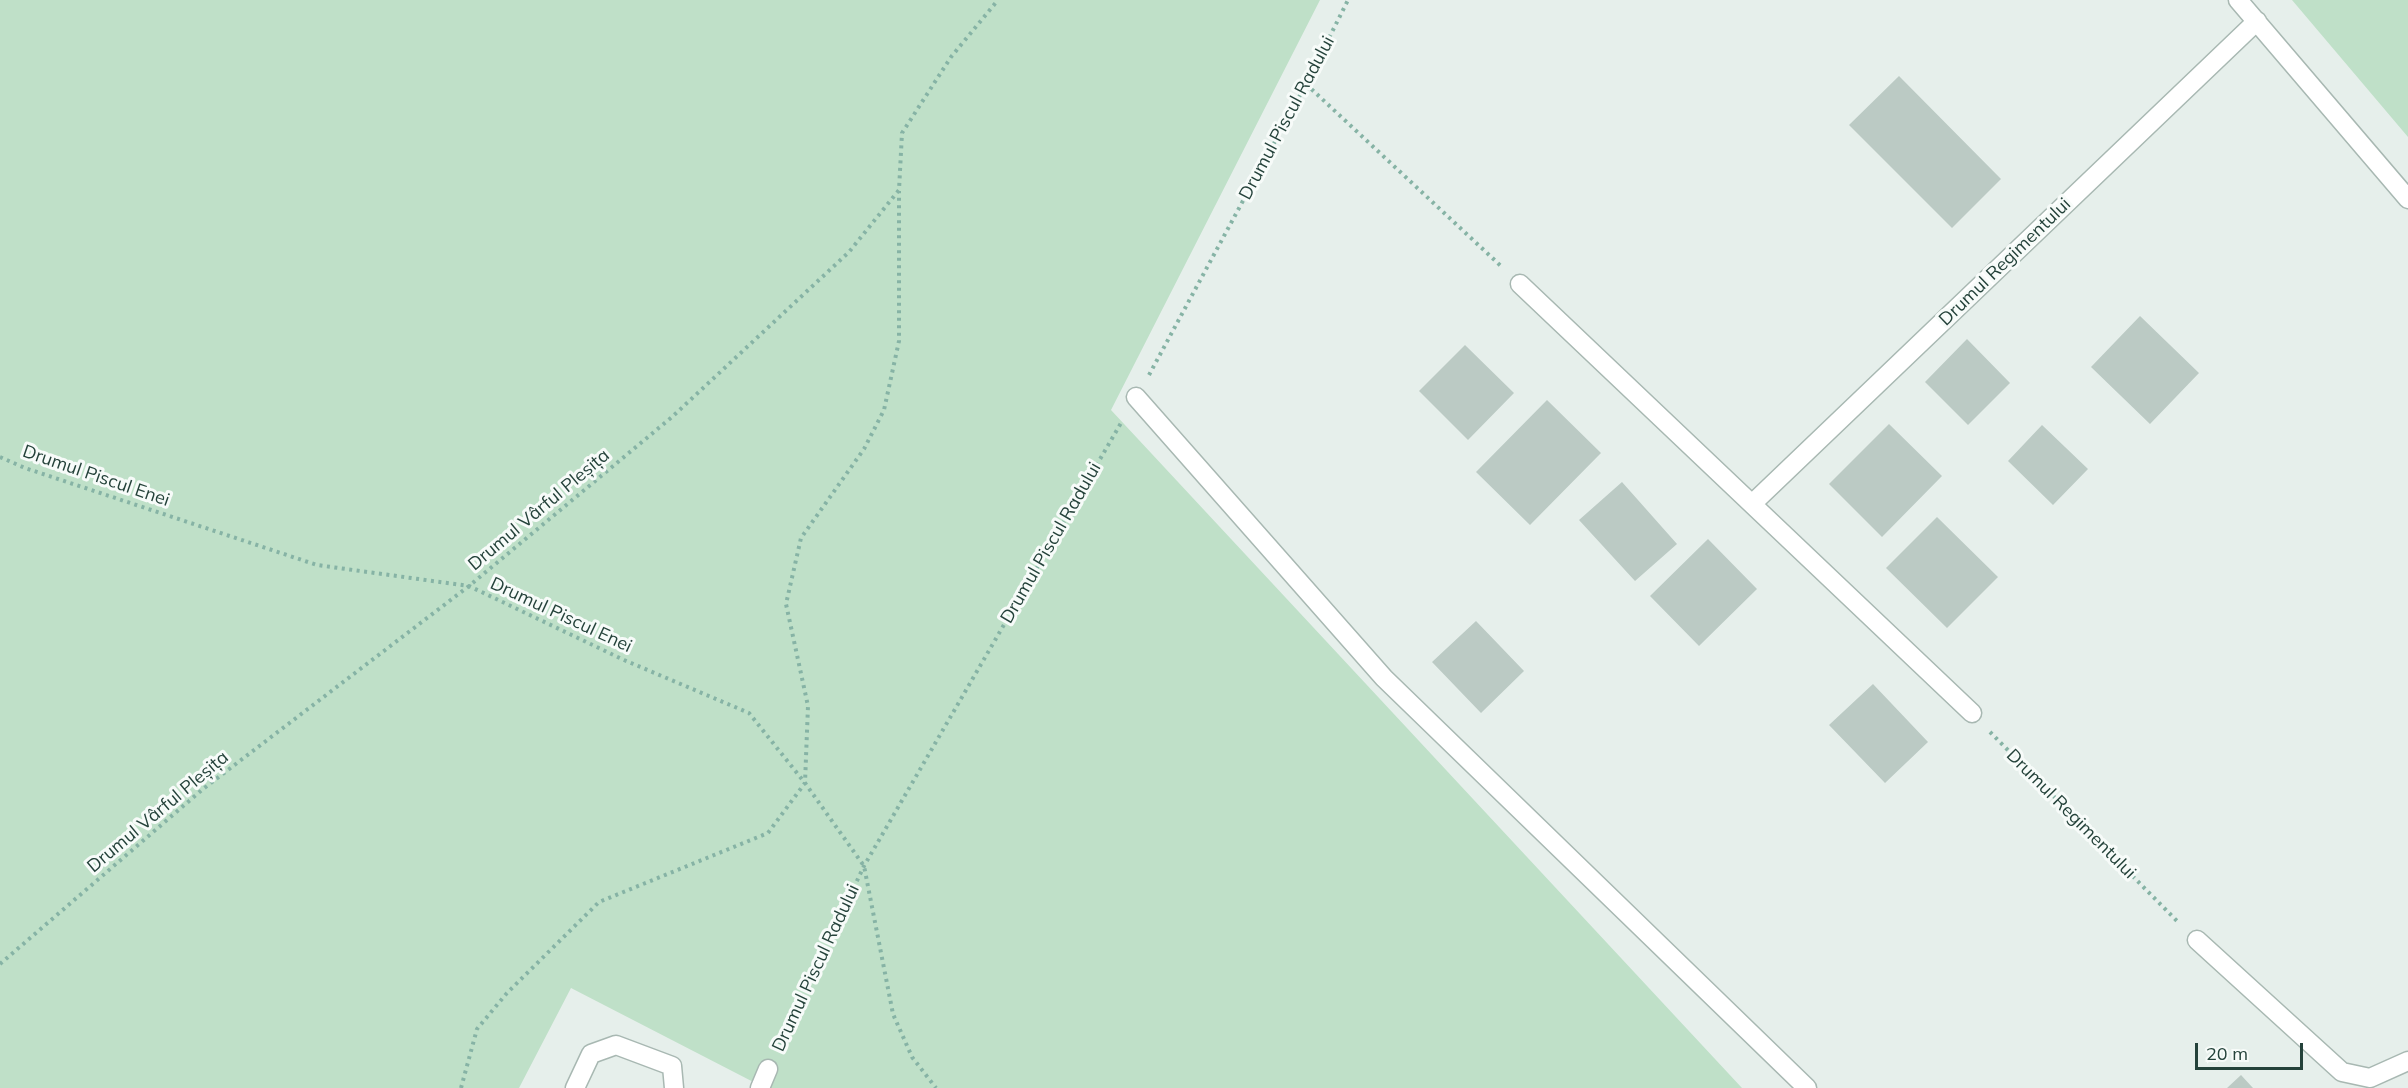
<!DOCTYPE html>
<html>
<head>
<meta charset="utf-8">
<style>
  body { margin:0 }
  #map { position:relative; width:2408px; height:1088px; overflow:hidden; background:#e6efeb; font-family:Mulish,sans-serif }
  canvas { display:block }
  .scale { position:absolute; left:2195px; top:1043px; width:108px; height:27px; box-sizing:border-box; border:3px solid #24423a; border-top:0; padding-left:8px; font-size:18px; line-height:21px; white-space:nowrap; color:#24423a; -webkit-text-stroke:4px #f7fbf9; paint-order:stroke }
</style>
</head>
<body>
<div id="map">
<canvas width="2408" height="1088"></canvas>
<div class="scale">20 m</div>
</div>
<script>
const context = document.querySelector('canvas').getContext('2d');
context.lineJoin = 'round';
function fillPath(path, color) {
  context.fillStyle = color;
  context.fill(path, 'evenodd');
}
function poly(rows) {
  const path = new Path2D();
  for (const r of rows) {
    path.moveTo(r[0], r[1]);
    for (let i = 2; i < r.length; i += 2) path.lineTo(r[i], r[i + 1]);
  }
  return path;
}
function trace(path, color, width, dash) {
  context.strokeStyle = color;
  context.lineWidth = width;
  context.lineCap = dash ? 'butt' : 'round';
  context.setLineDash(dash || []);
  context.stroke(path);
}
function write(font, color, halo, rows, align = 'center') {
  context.font = font + ' Mulish,sans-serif';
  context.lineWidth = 6;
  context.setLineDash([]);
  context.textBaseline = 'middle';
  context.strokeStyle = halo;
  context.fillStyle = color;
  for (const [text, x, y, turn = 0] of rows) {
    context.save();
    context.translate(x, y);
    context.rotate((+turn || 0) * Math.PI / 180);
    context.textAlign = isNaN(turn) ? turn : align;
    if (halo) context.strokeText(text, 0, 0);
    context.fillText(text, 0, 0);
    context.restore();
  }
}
const green = poly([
  [0,0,1320,0,1111,410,1742,1088,765,1088,571,988,519,1088,0,1088],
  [2293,0,2408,0,2408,137,2292,0]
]);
const building = poly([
  [1899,76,2001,179,1952,228,1849,125],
  [2140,316,2199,373,2150,424,2091,367],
  [1967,339,2010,383,1968,425,1925,382],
  [1465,345,1514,393,1468,440,1419,391],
  [1547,400,1601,453,1530,525,1476,472],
  [1889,424,1942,476,1882,537,1829,484],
  [2042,425,2088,469,2053,505,2008,461],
  [1622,482,1677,544,1635,581,1579,520],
  [1937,517,1998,577,1947,628,1886,568],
  [1708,539,1757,589,1699,646,1650,596],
  [1476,621,1524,671,1481,713,1432,662],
  [1873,684,1928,742,1885,783,1829,725],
  [2241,1075,2253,1088,2227,1088]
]);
const path = poly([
  [1306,84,1502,267],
  [1149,375,1306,84,1348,0],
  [0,457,25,468,317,565,469,586,624,660,749,713,805,783,864,866,893,1014,912,1057,936,1088],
  [1990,732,2179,923],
  [0,964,203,789,469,586,672,417,849,252,899,190,902,133,951,57,998,0],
  [780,1044,864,866,1121,423],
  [461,1088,477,1029,507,993,599,902,768,833,805,783,808,706,786,604,801,538,864,449,884,410,899,341,899,191]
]);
const service = poly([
  [575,1088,591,1054,616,1045,672,1066,674,1088]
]);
const minor = poly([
  [2238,0,2408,199],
  [1520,284,1972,713],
  [1136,397,1384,678,1807,1088],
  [1753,503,2257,21],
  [2197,940,2342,1072,2370,1078,2408,1061],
  [760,1088,768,1069]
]);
const streetNames = [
  ["Drumul Piscul Radului",1287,118,-62],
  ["Drumul Regimentului",2005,262,-44],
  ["Drumul Piscul Enei",96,476,19],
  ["Drumul Vârful Pleșița",539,510,-40],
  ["Drumul Piscul Radului",1051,543,-60],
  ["Drumul Piscul Enei",561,615,25],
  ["Drumul Vârful Pleșița",158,812,-40],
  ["Drumul Regimentului",2071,814,45],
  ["Drumul Piscul Radului",816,968,-65]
];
fillPath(green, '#bfe0c8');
fillPath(building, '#bbcac4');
trace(service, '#a8b8b2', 21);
trace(minor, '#a8b8b2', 21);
trace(path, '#86b3a5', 4, [3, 4.5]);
trace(service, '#fff', 18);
trace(minor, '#fff', 18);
write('18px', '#24423a', '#f7fbf9', streetNames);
</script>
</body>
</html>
